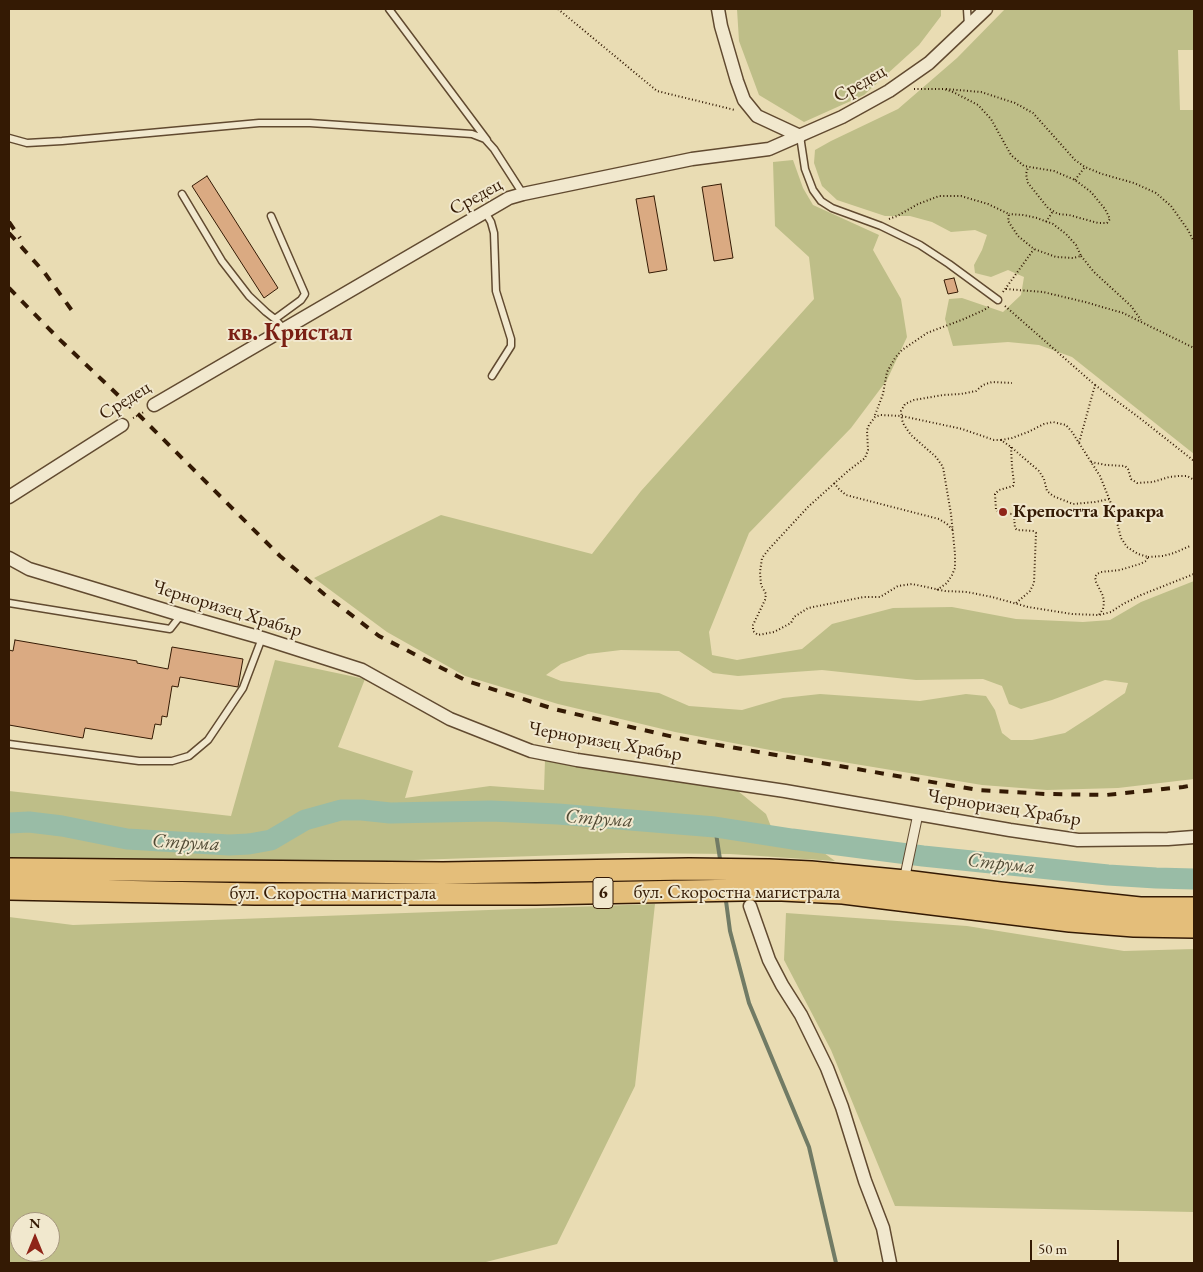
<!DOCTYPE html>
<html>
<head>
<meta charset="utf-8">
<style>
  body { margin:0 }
  #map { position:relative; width:1203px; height:1272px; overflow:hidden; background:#e9dcb3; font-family:"EB Garamond",serif }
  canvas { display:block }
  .frame { position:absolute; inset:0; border:10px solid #341a04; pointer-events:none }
  .north { position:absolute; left:10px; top:1212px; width:50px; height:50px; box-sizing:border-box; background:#f1e8ce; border:1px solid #a5967d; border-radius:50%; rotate:0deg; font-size:14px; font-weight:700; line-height:20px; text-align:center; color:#341a04 }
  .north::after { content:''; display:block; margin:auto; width:18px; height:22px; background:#8f2418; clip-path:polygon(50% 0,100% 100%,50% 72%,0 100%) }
  .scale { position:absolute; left:1030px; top:1240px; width:89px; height:22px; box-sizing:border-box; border:2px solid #341a04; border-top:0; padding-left:6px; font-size:15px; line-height:18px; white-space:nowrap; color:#341a04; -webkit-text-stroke:4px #f1e8ce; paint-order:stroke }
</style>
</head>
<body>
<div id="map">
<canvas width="1203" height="1272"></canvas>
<div class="frame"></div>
<div class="north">N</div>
<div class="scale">50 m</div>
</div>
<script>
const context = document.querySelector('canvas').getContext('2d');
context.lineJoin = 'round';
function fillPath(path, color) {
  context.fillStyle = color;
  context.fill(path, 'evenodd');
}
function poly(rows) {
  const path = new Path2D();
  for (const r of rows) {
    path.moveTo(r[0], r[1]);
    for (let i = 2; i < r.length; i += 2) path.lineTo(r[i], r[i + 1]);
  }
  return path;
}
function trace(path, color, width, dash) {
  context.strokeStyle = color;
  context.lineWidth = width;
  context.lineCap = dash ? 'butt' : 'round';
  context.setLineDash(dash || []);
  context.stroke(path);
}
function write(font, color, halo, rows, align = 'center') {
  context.font = font + ' "EB Garamond",serif';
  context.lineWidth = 4;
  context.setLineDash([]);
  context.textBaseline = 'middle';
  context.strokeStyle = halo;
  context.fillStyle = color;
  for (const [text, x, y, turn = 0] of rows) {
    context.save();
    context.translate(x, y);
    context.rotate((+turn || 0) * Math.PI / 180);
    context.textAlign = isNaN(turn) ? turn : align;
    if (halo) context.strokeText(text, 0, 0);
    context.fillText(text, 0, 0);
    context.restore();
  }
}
const green = poly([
  [737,9,941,9,941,16,919,45,864,95,804,122,759,95,739,41],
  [1005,9,1194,9,1194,50,1178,50,1180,110,1194,110,1194,454,1072,357,1039,345,1008,342,953,346,945,319,949,299,962,298,1003,312,1021,295,1024,277,1008,270,991,277,975,273,974,265,982,250,987,235,975,230,951,232,932,222,910,216,885,216,837,200,822,186,814,163,815,150,831,141,898,109,957,58],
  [793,160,803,188,813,205,879,235,873,250,901,299,907,337,887,380,851,428,749,533,709,632,712,655,737,660,802,649,832,624,893,608,952,607,1016,619,1083,622,1110,620,1141,602,1194,581,1194,779,1118,788,1047,790,982,785,770,750,675,732,558,704,465,676,387,632,314,578,441,515,592,554,641,491,814,299,809,257,775,226,773,162],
  [621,650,679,651,713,673,738,676,822,670,916,680,983,679,1002,686,1009,704,1021,709,1052,700,1105,680,1128,683,1125,693,1093,715,1065,733,1032,740,1011,740,1002,733,995,710,986,696,966,694,920,701,820,694,783,698,742,710,689,706,659,693,561,681,546,675,561,664,588,654],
  [275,660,365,679,338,747,413,771,405,798,490,786,544,790,545,760,738,791,766,814,778,844,820,850,835,861,730,854,626,853,323,863,9,860,9,791,231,816],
  [655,904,635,1086,557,1244,482,1263,9,1263,9,917,73,925],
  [20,1222,50,1222,50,1252,20,1252],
  [786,913,967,926,1124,951,1194,949,1194,1212,895,1206,831,1050,784,960]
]);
const stream = poly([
  [715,827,720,859],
  [726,901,730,931,749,1003,809,1147,836,1263]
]);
const river = poly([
  [9,823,29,822,62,826,127,839,229,845,249,844,271,840,305,820,341,810,362,810,390,813,491,811,558,814,715,827,792,839,923,856,1108,875,1156,878,1194,879]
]);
const building = poly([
  [207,176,278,288,264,298,192,186,207,176],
  [721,184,733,258,714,261,702,187,721,184],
  [654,196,667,270,649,273,636,199,654,196],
  [954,278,958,292,948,294,944,280,954,278],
  [15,640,137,661,137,663,168,669,172,647,243,659,238,687,180,677,178,687,172,686,167,717,162,716,161,725,155,724,152,739,85,728,83,738,9,725,9,650,13,651,15,640]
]);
const path = poly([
  [558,9,657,91,735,110],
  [914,89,944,89,953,92,978,105,991,119,1011,155,1024,166,1054,171,1075,180,1091,192,1105,209,1110,219,1107,223,1098,223,1069,215,1058,214,1048,208,1028,183,1026,174,1028,167],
  [946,89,981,92,1015,103,1033,113,1075,160,1085,167,1102,174,1134,183,1156,193,1171,206,1188,230,1194,242],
  [1075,180,1085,167],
  [889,219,897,216,918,204,939,196,961,196,988,204,1009,214,1008,221,1018,236,1034,249,1056,257,1073,258,1081,256,1076,245,1066,234,1053,224,1037,218,1023,215,1009,214],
  [1046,222,1053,211],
  [1081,256,1094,272,1131,306,1141,320],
  [1006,289,1043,292,1085,302,1123,313,1194,348],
  [1003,292,1034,249],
  [1005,306,1095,385,1079,443],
  [1095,385,1141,419,1194,461],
  [875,415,883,394,887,372,895,358,902,350,927,333,964,319,984,310,990,306],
  [133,418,144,412],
  [1001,440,1012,438,1028,432,1044,424,1053,422,1066,425,1072,432,1100,476,1114,511,1121,538,1127,547,1138,554,1148,557,1146,561,1140,564,1120,570,1101,572,1097,574,1095,577,1096,582,1103,596,1104,603,1103,609,1099,615],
  [1011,447,1012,467,1014,483,1013,486,999,490,995,494,996,510,1000,513,1012,514,1014,516,1015,528,1017,530,1034,531,1036,533,1034,583,1030,591,1015,604],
  [1091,462,1106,465,1125,466,1128,469,1131,479,1137,483,1153,482,1169,477,1179,476,1187,476,1194,480],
  [834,483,839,489,846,495,939,519,947,524,953,530],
  [1109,499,1095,502,1073,504,1053,496,1047,491,1044,479,1039,471,1011,447,1001,440,994,440,962,429,902,416,880,415,875,417,869,425,867,430,868,450,865,458,848,471,808,507,769,549,762,558,760,572,761,585,766,594,765,600,753,625,753,631,758,635,774,632,791,623,794,617,808,608,864,597,880,597,898,586,912,584,945,591,967,592,992,597,1028,607,1072,614,1099,615,1111,612,1123,604,1141,595,1194,574],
  [1148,557,1163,556,1174,553,1190,546],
  [937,590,947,583,952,575,955,568,955,554,951,514,943,467,936,457,911,435,904,425,902,420,901,411,905,404,914,400,943,395,961,394,976,391,983,385,992,382,1012,383]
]);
const service = poly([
  [389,9,487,140],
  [967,9,968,25],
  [800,136,805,169,813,190,821,201,832,208,881,226,920,245,949,264,998,300],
  [9,138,27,143,62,141,259,123,310,123,472,134,485,139,494,149,523,194],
  [182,194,222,261,249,296,266,312,275,319,284,329],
  [485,212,491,222,494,233,496,291,511,339,511,346,492,376],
  [271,216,305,294,301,300,275,319],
  [9,603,170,629,181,615],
  [9,744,139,761,172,761,189,756,208,740,243,688,262,638]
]);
const pedestrian = poly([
  [905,881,906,871,918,814]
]);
const minor = poly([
  [718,9,721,26,737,81,744,100,757,116,800,136],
  [154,405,509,198,523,194,692,159,769,149,842,117,889,91,929,63,986,9],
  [9,497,122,425],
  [9,558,29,569,181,615,262,638,362,670,450,719,531,751,577,760,785,791,1010,830,1078,840,1168,839,1194,837],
  [750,906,769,960,782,985,801,1015,827,1068,842,1107,865,1181,883,1228,890,1263]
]);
const trunk = poly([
  [9,869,443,873,689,869,769,870,811,872,905,881,1000,893,1140,908,1194,908],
  [9,889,255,894,536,894,742,890,782,890,843,893,1070,921,1134,926,1194,927]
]);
const rail = poly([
  [9,222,20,238],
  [9,233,44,272,73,312],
  [9,288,58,338,139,415,280,556,324,594,379,636,467,681,554,709,678,738,978,790,1046,794,1106,795,1183,787,1194,785]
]);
const markers = [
  [1003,512,5,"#8f2418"]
];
const shields = [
  [603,893,20]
];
const shieldNames = [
  ["6",603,893]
];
const streetNames = [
  ["Средец",860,84,-30],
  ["Средец",476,197,-29],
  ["Средец",125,401,-32],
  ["Черноризец Храбър",227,609,17],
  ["Черноризец Храбър",605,742,10],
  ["Черноризец Храбър",1004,808,9],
  ["бул. Скоростна магистрала",737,893],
  ["бул. Скоростна магистрала",333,894]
];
const poiNames = [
  ["Крепостта Кракра",1013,512]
];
const waterNames = [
  ["Струма",599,819,4],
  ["Струма",186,843,3],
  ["Струма",1001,864,6]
];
const districtNames = [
  ["кв. Кристал",290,333]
];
fillPath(green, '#bebe88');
trace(stream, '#717b65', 4);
trace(river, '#99bca6', 21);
fillPath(building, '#daaa82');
trace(building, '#341a04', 1);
trace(service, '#614a30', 9);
trace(pedestrian, '#614a30', 11);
trace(minor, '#614a30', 15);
trace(trunk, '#341a04', 24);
trace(path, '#341a04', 2, [1, 2.5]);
trace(service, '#f1e8ce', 6);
trace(pedestrian, '#f1e8ce', 9);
trace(minor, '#f1e8ce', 12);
trace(trunk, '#e4be7a', 21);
trace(rail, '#341a04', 4, [9, 9]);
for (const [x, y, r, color] of markers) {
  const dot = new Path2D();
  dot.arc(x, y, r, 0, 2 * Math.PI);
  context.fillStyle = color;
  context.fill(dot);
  trace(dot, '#f1e8ce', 2);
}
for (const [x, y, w] of shields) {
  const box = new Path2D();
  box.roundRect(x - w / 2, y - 15.5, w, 31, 4);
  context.fillStyle = '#f1e8ce';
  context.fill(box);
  trace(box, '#341a04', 1);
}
write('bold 18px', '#341a04', null, shieldNames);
write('19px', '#341a04', '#f1e8ce', streetNames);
write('bold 19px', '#341a04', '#f1e8ce', poiNames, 'left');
write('italic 20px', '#524b35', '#f1e8ce', waterNames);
write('bold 24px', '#7a1f14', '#f1e8ce', districtNames);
</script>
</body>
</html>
